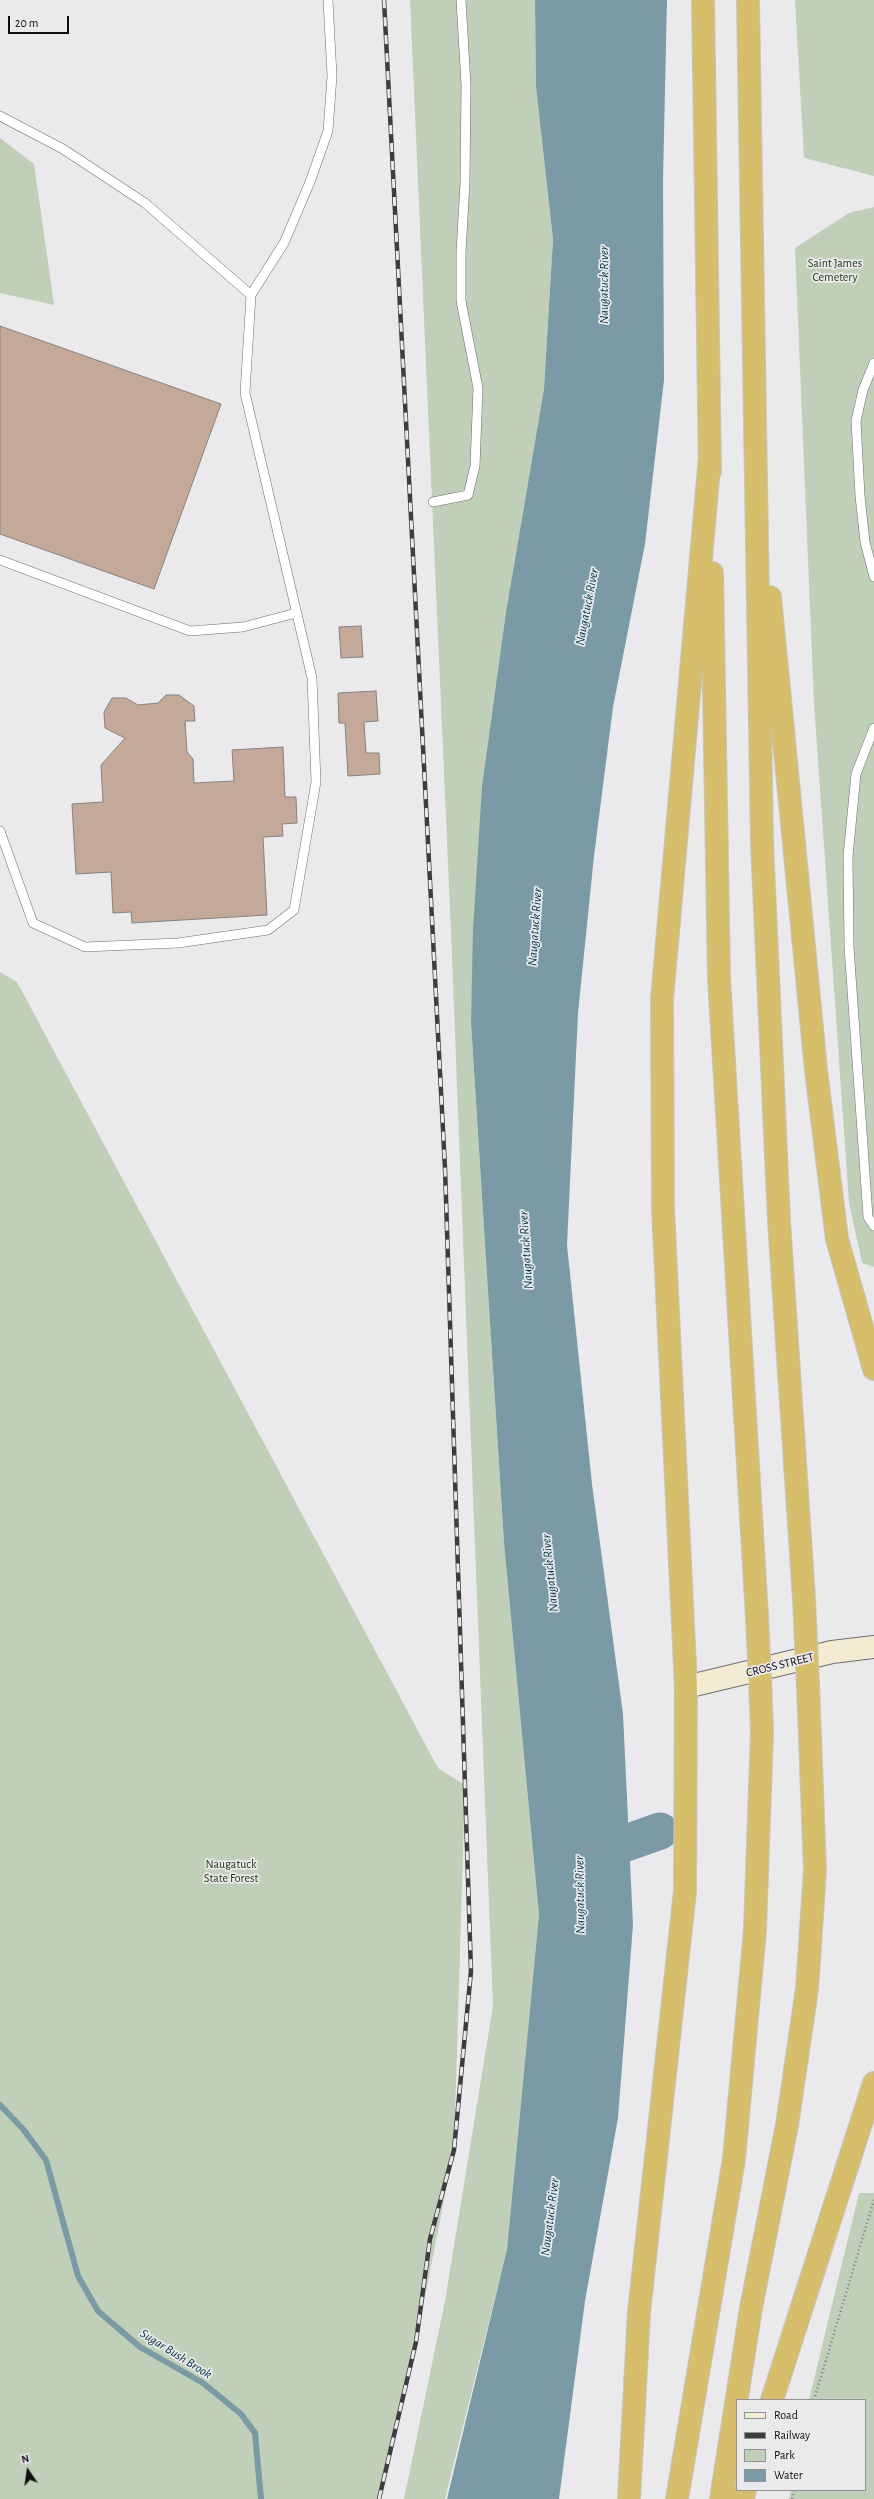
<!DOCTYPE html>
<html>
<head>
<meta charset="utf-8">
<style>
  body { margin:0 }
  #map { position:relative; width:874px; height:2499px; overflow:hidden; background:#eaeaed; font-family:"Alegreya Sans",sans-serif }
  canvas { display:block }
  .legend { position:absolute; left:736px; top:2399px; width:130px; height:92px; box-sizing:border-box; background:#eaeaed; border:1px solid #929295; margin:0; padding:5px 7px; list-style:none; font-size:12px; color:#0f0f10 }
  .legend li { display:flex; align-items:center; gap:8px; height:20px }
  .legend b { width:20px; border:1px solid #929295 }
  .north { position:absolute; left:8px; top:2451px; width:40px; height:40px; -webkit-text-stroke:3px #eaeaed; paint-order:stroke; rotate:347deg; font-size:11px; font-weight:700; line-height:16px; text-align:center; color:#0f0f10 }
  .north::after { content:''; display:block; margin:auto; width:14px; height:18px; background:#0f0f10; clip-path:polygon(50% 0,100% 100%,50% 72%,0 100%) }
  .scale { position:absolute; left:8px; top:16px; width:61px; height:18px; box-sizing:border-box; border:2px solid #0f0f10; border-top:0; padding-left:5px; font-size:12px; line-height:14px; white-space:nowrap; color:#0f0f10; -webkit-text-stroke:3px #eaeaed; paint-order:stroke }
</style>
</head>
<body>
<div id="map">
<canvas width="874" height="2499"></canvas>
<ul class="legend">
<li><b style="height:5px;background:#f3ecd3"></b>Road</li>
<li><b style="height:5px;background:#3d3d3f"></b>Railway</li>
<li><b style="height:11px;background:#bfcfb8"></b>Park</li>
<li><b style="height:11px;background:#7a9ba6"></b>Water</li>
</ul>
<div class="north">N</div>
<div class="scale">20 m</div>
</div>
<script>
const context = document.querySelector('canvas').getContext('2d');
context.lineJoin = 'round';
function fillPath(path, color) {
  context.fillStyle = color;
  context.fill(path, 'evenodd');
}
function poly(rows) {
  const path = new Path2D();
  for (const r of rows) {
    path.moveTo(r[0], r[1]);
    for (let i = 2; i < r.length; i += 2) path.lineTo(r[i], r[i + 1]);
  }
  return path;
}
function trace(path, color, width, dash) {
  context.strokeStyle = color;
  context.lineWidth = width;
  context.lineCap = dash ? 'butt' : 'round';
  context.setLineDash(dash || []);
  context.stroke(path);
}
function write(font, color, halo, rows, align = 'center') {
  context.font = font + ' "Alegreya Sans",sans-serif';
  context.lineWidth = 3.5;
  context.setLineDash([]);
  context.textBaseline = 'middle';
  context.strokeStyle = halo;
  context.fillStyle = color;
  for (const [text, x, y, turn = 0] of rows) {
    context.save();
    context.translate(x, y);
    context.rotate((+turn || 0) * Math.PI / 180);
    context.textAlign = isNaN(turn) ? turn : align;
    if (halo) context.strokeText(text, 0, 0);
    context.fillText(text, 0, 0);
    context.restore();
  }
}
const green = poly([
  [410,0,535,0,536,87,553,239,544,389,506,612,482,786,471,1023,504,1543,539,1915,507,2249,445,2499,404,2499,445,2301,493,2006,451,932],
  [795,0,874,0,874,176,804,158],
  [0,138,34,164,54,305,0,293],
  [874,207,874,1267,862,1263,849,1203,814,703,795,248,849,213],
  [0,972,17,982,438,1768,465,1785,454,2150,416,2342,379,2499,0,2499],
  [859,2193,874,2193,874,2499,789,2499,791,2490,865,2490,865,2400,809,2400]
]);
const water = poly([
  [535,0,667,0,663,180,664,380,645,544,613,707,594,856,578,1013,567,1245,592,1484,623,1714,633,1925,618,2118,585,2301,559,2499,447,2499,507,2249,539,1915,504,1543,471,1023,473,929,482,786,506,612,544,389,553,239,536,87]
]);
const stream = poly([
  [0,2105,23,2129,46,2160,78,2276,98,2311,140,2347,203,2383,241,2414,255,2433,261,2499]
]);
const river = poly([
  [581,1859,660,1831]
]);
const building = poly([
  [0,326,221,404,154,589,0,534,0,326],
  [361,626,363,657,341,658,339,627,361,626],
  [376,691,378,721,364,722,366,753,379,753,380,774,348,776,345,723,339,723,338,693,376,691],
  [166,695,179,695,194,706,195,721,185,721,187,752,193,759,194,783,234,781,232,750,283,747,285,797,296,797,297,823,282,824,283,836,263,837,267,915,132,923,131,912,113,913,111,872,76,874,72,804,103,802,101,765,125,738,105,728,104,712,112,698,126,698,138,705,158,703,166,695]
]);
const path = poly([
  [814,2400,874,2200],
  [792,2499,794,2490]
]);
const lane = poly([
  [0,116,63,149,145,203,251,295],
  [874,363,863,390,856,421,860,496,865,542,874,577],
  [433,502,468,495,475,466,478,388,461,301,461,252,465,183,466,85,461,0],
  [0,560,190,631,243,627,296,613],
  [874,728,856,774,848,856,849,947,864,1160,868,1217,874,1226],
  [0,831,33,923,85,947,178,943,268,930,294,910,316,782,312,678,245,393,251,295,284,243,310,182,328,131,332,76,328,0]
]);
const secondary = poly([
  [686,1687,832,1652,874,1647]
]);
const highway = poly([
  [703,0,710,471],
  [748,0,762,843,779,1221,804,1599],
  [712,573,719,978,757,1617],
  [770,597,816,1070,837,1239,874,1369],
  [772,2400,874,2083],
  [629,2499,639,2312,685,1891,686,1687,663,1209,662,999,710,456],
  [677,2499,734,2159,755,1930,762,1732,760,1679],
  [721,2499,751,2308,787,2125,807,1989,815,1870,808,1686],
  [743,2499,745,2490]
]);
const rail = poly([
  [379,2499,416,2342,430,2239,454,2150,471,1971,445,1168,384,0]
]);
const highwayBridge = poly([
  [804,1599,808,1686],
  [757,1617,760,1679]
]);
const parkNames = [
  ["Saint James",835,263],
  ["Cemetery",835,277],
  ["Naugatuck",231,1864],
  ["State Forest",231,1878]
];
const streetNames = [
  ["CROSS STREET",780,1665,-14]
];
const waterNames = [
  ["Naugatuck River",604,285,-90],
  ["Naugatuck River",587,607,-79],
  ["Naugatuck River",535,927,-86],
  ["Naugatuck River",526,1250,-94],
  ["Naugatuck River",550,1573,-96],
  ["Naugatuck River",580,1895,-91],
  ["Naugatuck River",550,2217,-83],
  ["Sugar Bush Brook",176,2354,32]
];
fillPath(green, '#bfcfb8');
fillPath(water, '#7a9ba6');
trace(stream, '#7a9ba6', 6);
trace(river, '#7a9ba6', 37);
fillPath(building, '#c4a898');
trace(building, '#848280', 1);
trace(lane, '#6e6e71', 10);
trace(secondary, '#6e6e71', 24);
trace(highway, '#c5c5c6', 24);
trace(path, '#79797b', 2.5, [1, 3]);
trace(lane, '#fff', 9);
trace(secondary, '#f3ecd3', 22);
trace(highway, '#d6be6b', 22);
trace(rail, '#3d3d3f', 4.5);
trace(rail, '#eaeaed', 3, [9]);
trace(highwayBridge, '#c5c5c6', 24, []);
trace(highwayBridge, '#d6be6b', 22);
write('12px', '#213a12', '#eaeaed', parkNames);
write('12px', '#0f0f10', '#eaeaed', streetNames);
write('italic 13px', '#013744', '#eaeaed', waterNames);
</script>
</body>
</html>
